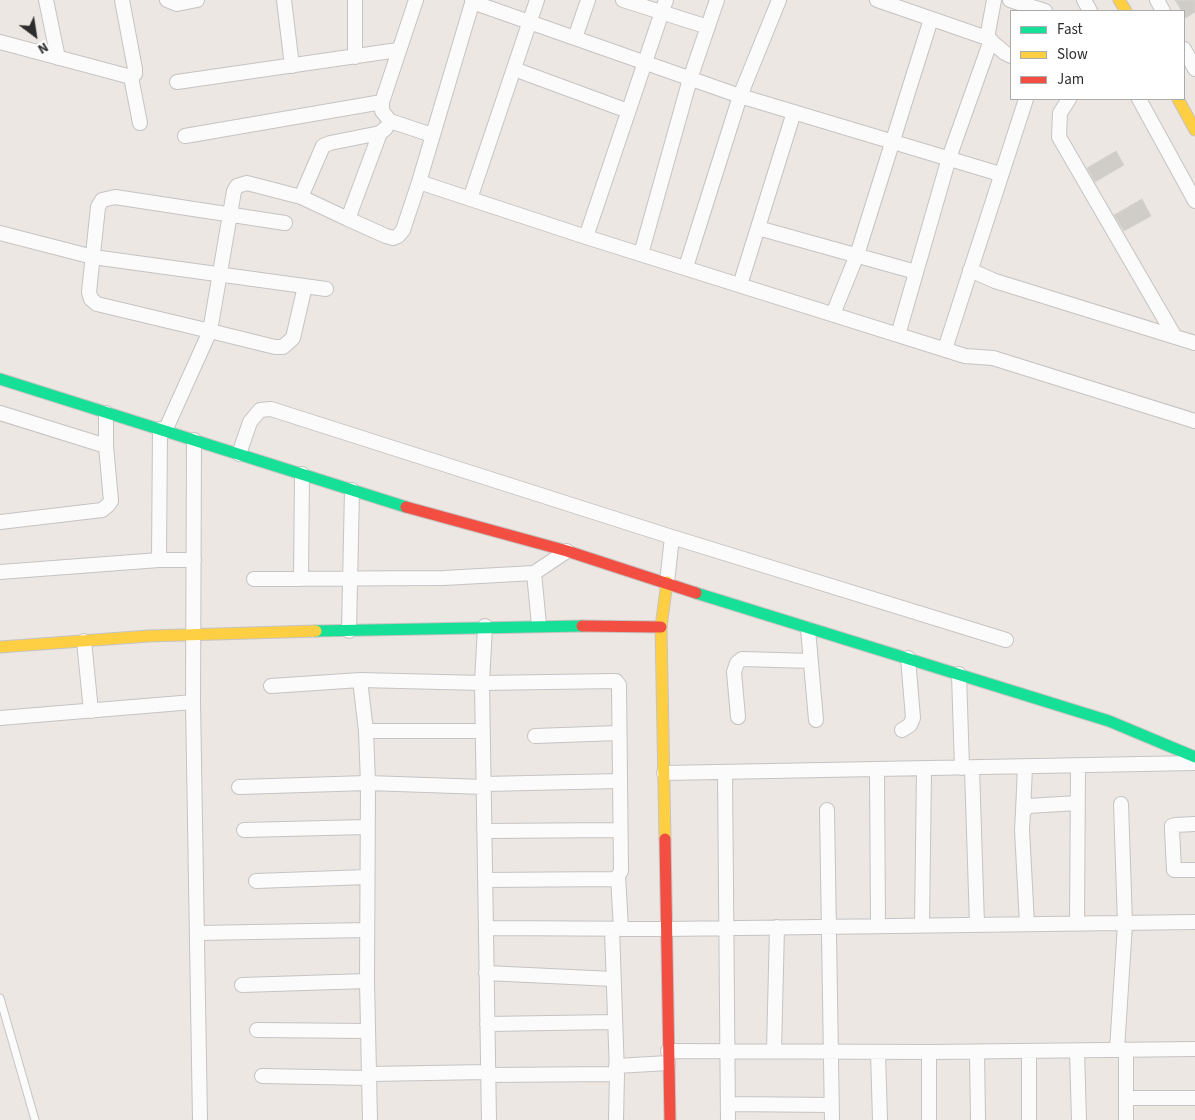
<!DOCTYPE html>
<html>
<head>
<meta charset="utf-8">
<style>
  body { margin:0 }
  #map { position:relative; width:1195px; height:1120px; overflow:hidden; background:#ece7e2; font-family:"Source Sans 3",sans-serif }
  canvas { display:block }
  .legend { position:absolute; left:1010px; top:10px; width:175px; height:90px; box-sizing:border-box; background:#fff; border:1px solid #ababab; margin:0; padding:6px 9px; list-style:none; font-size:15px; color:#2d2d2d }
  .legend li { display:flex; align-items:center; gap:10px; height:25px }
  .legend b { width:25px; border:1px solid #ababab }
  .north { position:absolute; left:10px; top:10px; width:50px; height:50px; -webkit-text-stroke:4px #fff; paint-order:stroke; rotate:149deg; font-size:14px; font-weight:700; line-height:20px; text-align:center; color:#2d2d2d }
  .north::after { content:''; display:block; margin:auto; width:18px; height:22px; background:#2d2d2d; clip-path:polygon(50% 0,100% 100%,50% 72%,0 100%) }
</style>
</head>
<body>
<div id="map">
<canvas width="1195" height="1120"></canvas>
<ul class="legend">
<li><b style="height:6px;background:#16e098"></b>Fast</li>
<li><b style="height:6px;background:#ffcf43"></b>Slow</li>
<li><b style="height:6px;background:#f24e42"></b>Jam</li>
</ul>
<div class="north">N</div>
</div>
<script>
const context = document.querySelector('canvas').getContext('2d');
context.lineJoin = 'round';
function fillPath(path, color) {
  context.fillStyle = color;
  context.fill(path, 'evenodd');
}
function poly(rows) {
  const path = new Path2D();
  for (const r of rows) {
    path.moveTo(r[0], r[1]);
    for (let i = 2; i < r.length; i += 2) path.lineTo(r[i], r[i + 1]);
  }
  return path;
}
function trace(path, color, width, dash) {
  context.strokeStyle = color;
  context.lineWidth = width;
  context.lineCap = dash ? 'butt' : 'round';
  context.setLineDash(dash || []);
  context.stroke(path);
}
const building = poly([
  [1175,0,1195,0,1195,12,1186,18,1175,0],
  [1116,151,1124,165,1095,182,1087,168,1116,151],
  [1142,199,1151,216,1124,231,1114,215,1142,199]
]);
const lane = poly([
  [0,998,35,1120]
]);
const street = poly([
  [46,0,58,58],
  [167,0,177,4,197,0],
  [284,0,292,66],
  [355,0,355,57],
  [416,0,382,102,382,111,390,121,432,135],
  [473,0,419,182,586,237,965,356,993,358,1195,421],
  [623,0,708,27],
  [877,0,987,38,1005,53,1011,56],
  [1010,0,1045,11],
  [1084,0,1090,11],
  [1157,0,1163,11],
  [472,2,740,96,1000,174],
  [575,38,588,0],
  [987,38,994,0],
  [0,42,131,77,135,74,135,69,122,0],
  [1184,49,1195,69],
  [514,69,628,111],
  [131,77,140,123],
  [177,82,398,50],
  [1069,99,1060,113,1059,137,1175,337],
  [1139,99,1195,201],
  [185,136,382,102],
  [301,197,323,146,330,143,380,133,386,128],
  [470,199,537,0],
  [348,219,386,236,393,238,398,236,403,230,419,182],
  [758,228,916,272],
  [0,233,93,257,326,289],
  [586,237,666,0],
  [641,254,690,79,717,0],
  [686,267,740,96,779,0],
  [970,270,995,281,1195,343],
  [740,285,794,112],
  [305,286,293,338,283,347,275,347,210,331,234,191,237,186,247,183,301,197,348,219,380,133],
  [833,314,857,255,931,19],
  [898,335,949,158,991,40],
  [945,349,1026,99],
  [0,413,106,446],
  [165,431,210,331,97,304,91,299,89,292,98,207,102,200,115,197,285,223],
  [194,440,193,702,200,1120],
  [239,454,250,422,260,410,271,409,672,537,1006,640],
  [0,522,102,510,108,505,111,501,106,446,106,413],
  [159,560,160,429],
  [0,572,159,560,194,560],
  [534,573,539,625],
  [254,579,444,578,534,573,567,551],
  [301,579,302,474],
  [667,582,672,537],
  [485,626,482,683,489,1120],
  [808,629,816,720],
  [349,631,352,490],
  [84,641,91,711],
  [959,674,962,768],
  [360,680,366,731,368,783,367,981,370,1120],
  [271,686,360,680,482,683,616,681,619,685,621,871,618,876,614,879,485,880],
  [738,717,734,672,737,663,742,659,811,661],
  [0,718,193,702],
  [902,730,910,725,913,718,908,658],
  [366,731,483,731],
  [535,736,618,733],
  [972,768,977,925],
  [877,770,878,926],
  [725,772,728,1120],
  [664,773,1195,763],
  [484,784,619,781],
  [239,787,368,783,484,787],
  [827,810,832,1120],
  [1023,812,1025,767],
  [1195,824,1175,825,1172,826,1172,830,1174,870,1195,870],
  [244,830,366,827],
  [484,831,619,830],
  [618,876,621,929],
  [256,881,367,877],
  [1027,924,1022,830,1023,812,1028,806,1077,803],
  [1077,924,1078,766],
  [922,925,924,769],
  [486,928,666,929,1195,922],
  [612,929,617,1074,616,1120],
  [198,933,367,930],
  [486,973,613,979],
  [242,985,367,981],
  [487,1024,614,1022],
  [257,1030,368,1031],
  [1117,1050,1125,924,1121,804],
  [668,1051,929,1052,1195,1049],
  [774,1051,777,927],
  [1077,1051,1079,1120],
  [878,1052,880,1120],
  [977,1052,978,1120],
  [616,1066,668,1063],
  [370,1074,488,1072],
  [488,1075,617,1074],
  [262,1076,368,1078],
  [1126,1098,1195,1098],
  [728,1104,832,1105],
  [929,1120,929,1052],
  [1029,1120,1029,1051],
  [1126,1120,1126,1050]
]);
const fast = poly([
  [0,379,406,507],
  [696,593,1109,721,1195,757],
  [316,631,582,626]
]);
const slow = poly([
  [1119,0,1126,11],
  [1178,99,1195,130],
  [0,647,149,636,316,631],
  [665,839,661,627,667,582]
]);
const jam = poly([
  [406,507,567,551,696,593],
  [582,626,661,627],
  [665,839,670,1120]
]);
fillPath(building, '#d0cdc9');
trace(building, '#d6d3ce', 1);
trace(lane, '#c5c3c3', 9);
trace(street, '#c5c3c3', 16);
trace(fast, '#c5c3c3', 13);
trace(slow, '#c5c3c3', 13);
trace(jam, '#c5c3c3', 13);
trace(lane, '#fcfbfb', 7);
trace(street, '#fcfbfb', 14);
trace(fast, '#16e098', 11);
trace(slow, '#ffcf43', 11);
trace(jam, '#f24e42', 11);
</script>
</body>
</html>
